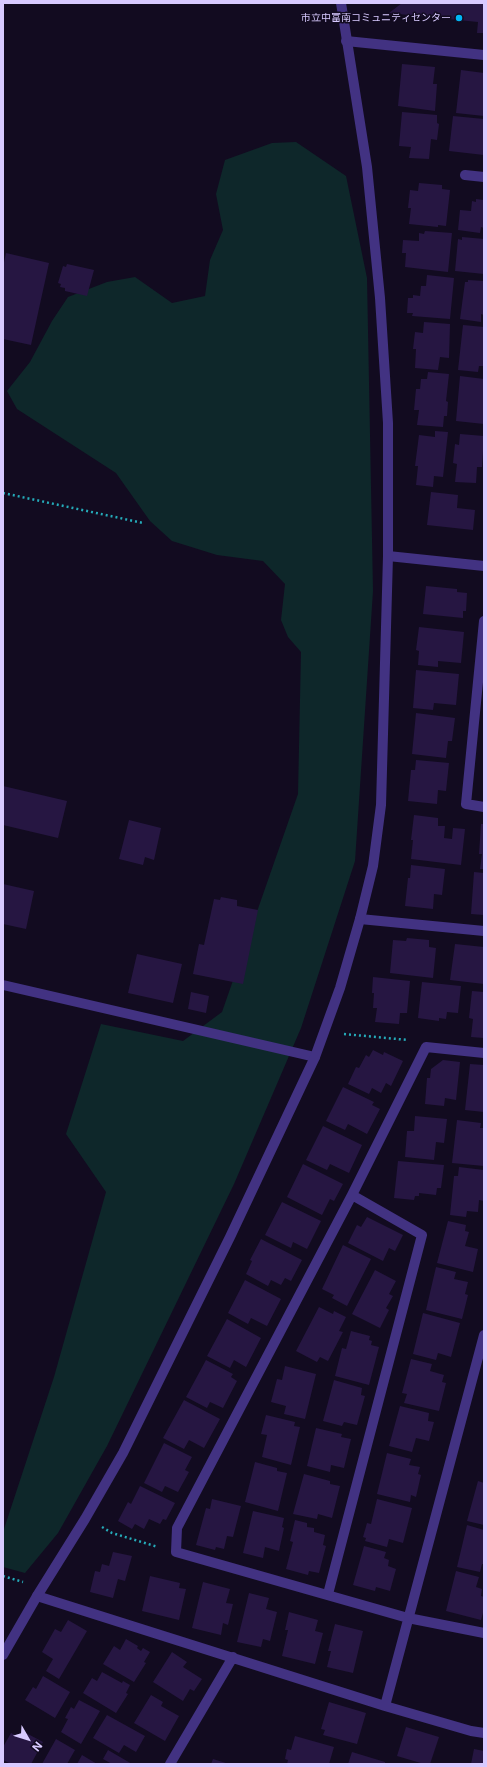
<!DOCTYPE html>
<html>
<head>
<meta charset="utf-8">
<style>
  body { margin:0 }
  #map { position:relative; width:487px; height:1767px; overflow:hidden; background:#120b20; font-family:Inter,sans-serif }
  canvas { display:block }
  .frame { position:absolute; inset:0; border:4px solid #d8caff; pointer-events:none }
  .north { position:absolute; left:8px; top:1719px; width:40px; height:40px; -webkit-text-stroke:3px #120b20; paint-order:stroke; rotate:129deg; font-size:11px; font-weight:700; line-height:16px; text-align:center; color:#d8caff }
  .north::after { content:''; display:block; margin:auto; width:14px; height:18px; background:#d8caff; clip-path:polygon(50% 0,100% 100%,50% 72%,0 100%) }
</style>
</head>
<body>
<div id="map">
<canvas width="487" height="1767"></canvas>
<div class="frame"></div>
<div class="north">N</div>
</div>
<script>
const context = document.querySelector('canvas').getContext('2d');
context.lineJoin = 'round';
function fillPath(path, color) {
  context.fillStyle = color;
  context.fill(path, 'evenodd');
}
function poly(rows) {
  const path = new Path2D();
  for (const r of rows) {
    path.moveTo(r[0], r[1]);
    for (let i = 2; i < r.length; i += 2) path.lineTo(r[i], r[i + 1]);
  }
  return path;
}
function trace(path, color, width, dash) {
  context.strokeStyle = color;
  context.lineWidth = width;
  context.lineCap = dash ? 'butt' : 'round';
  context.setLineDash(dash || []);
  context.stroke(path);
}
function write(font, color, halo, rows, align = 'center') {
  context.font = font + ' Inter,"Noto Sans JP",sans-serif';
  context.lineWidth = 3;
  context.setLineDash([]);
  context.textBaseline = 'middle';
  context.strokeStyle = halo;
  context.fillStyle = color;
  for (const [text, x, y, turn = 0] of rows) {
    context.save();
    context.translate(x, y);
    context.rotate((+turn || 0) * Math.PI / 180);
    context.textAlign = isNaN(turn) ? turn : align;
    if (halo) context.strokeText(text, 0, 0);
    context.fillText(text, 0, 0);
    context.restore();
  }
}
const green = poly([
  [296,142,346,176,367,278,373,591,355,861,301,1028,234,1184,107,1446,58,1533,25,1573,3,1567,3,1532,54,1377,106,1192,66,1134,101,1024,183,1041,222,1012,298,794,301,652,288,637,281,620,285,584,263,561,217,555,172,541,150,521,116,473,17,409,7,391,30,362,52,321,68,297,107,282,135,277,172,303,205,296,210,260,223,230,216,194,225,160,272,143]
]);
const building = poly([
  [402,3,484,3,484,33,477,33,478,22,389,13],
  [402,64,435,67,433,84,437,84,435,111,398,106],
  [461,70,484,73,484,116,456,113],
  [402,112,437,115,437,123,439,124,437,140,431,139,429,159,409,158,411,147,399,146],
  [453,116,484,119,484,155,449,151],
  [419,183,442,185,442,189,450,190,446,226,438,225,438,227,409,224,411,208,408,208,410,190,418,191],
  [476,199,484,200,484,228,481,227,480,233,458,230,460,210,471,211,472,201,476,202],
  [425,231,452,233,448,272,405,267,406,253,402,253,403,240,419,241,419,233,424,234],
  [462,237,484,239,484,274,455,271,458,239,462,240],
  [6,253,49,263,31,345,3,339,3,267],
  [67,264,94,270,87,296,65,291,65,288,60,287,61,284,58,283,63,266,66,267],
  [427,275,454,278,450,319,412,316,413,313,407,313,408,298,413,298,413,295,420,296,421,286,426,286],
  [468,280,484,281,484,315,481,314,481,322,460,319,465,282,468,282],
  [424,322,450,324,449,358,440,357,438,370,415,368,416,349,413,349,415,332,423,333],
  [463,325,484,327,484,366,479,366,478,372,458,370],
  [428,372,449,374,446,401,448,402,447,416,444,416,443,427,417,425,419,410,414,410,416,389,420,389,421,379,427,379],
  [460,376,484,379,484,424,456,421],
  [435,431,448,432,443,477,434,476,433,487,416,485,418,466,415,466,419,435,435,437],
  [460,434,484,436,482,467,477,467,476,483,455,482,457,464,453,463,455,444,459,445],
  [431,492,458,495,457,508,475,510,473,530,427,525],
  [426,586,457,589,457,592,467,593,466,611,463,611,463,618,423,614],
  [419,627,464,632,461,663,438,661,438,667,418,665,419,651,416,650],
  [416,670,459,674,456,705,434,703,433,710,413,708],
  [416,713,455,718,452,741,448,741,446,758,412,754],
  [416,760,449,763,446,791,438,790,437,804,408,801,411,770,415,770],
  [3,786,67,801,58,838,3,825],
  [414,815,438,818,438,826,445,826,444,838,452,839,453,828,465,829,461,865,411,859,413,840,411,840],
  [129,820,161,828,154,860,145,857,143,865,119,859],
  [481,824,484,824,484,869,480,869,482,854,479,854],
  [411,865,445,869,442,895,434,894,433,909,405,906,408,878,410,878],
  [474,872,484,873,484,915,471,914],
  [3,884,34,891,26,929,3,924],
  [221,897,237,900,237,906,258,910,243,984,193,974,199,944,204,945,214,899,220,900],
  [407,938,429,940,429,947,436,948,433,978,390,973,393,940,406,941],
  [455,944,484,947,484,984,450,980],
  [137,954,182,964,173,1003,128,993],
  [373,977,410,981,407,1013,400,1013,399,1024,375,1022,377,1008,373,1008,374,993,372,993],
  [422,982,461,986,458,1013,447,1012,446,1019,439,1018,439,1021,418,1018],
  [472,991,484,992,484,1038,471,1037,473,1019,469,1018],
  [191,992,209,996,206,1013,188,1009],
  [373,1050,383,1055,384,1052,403,1061,391,1086,386,1083,381,1093,372,1088,369,1094,348,1084,356,1067,359,1068,366,1055,369,1057],
  [443,1060,460,1062,456,1100,445,1098,444,1106,425,1104,427,1078,430,1078,431,1069],
  [470,1064,484,1065,484,1112,465,1110],
  [343,1087,374,1102,372,1105,380,1109,367,1134,348,1124,345,1130,326,1121],
  [415,1116,447,1119,444,1143,436,1142,434,1160,405,1157,407,1131,414,1131],
  [457,1120,481,1123,480,1128,484,1128,484,1166,452,1163],
  [323,1126,362,1145,349,1173,330,1164,327,1170,306,1160],
  [398,1161,444,1165,441,1188,437,1188,436,1195,419,1193,419,1196,415,1196,414,1200,394,1198],
  [303,1164,343,1184,334,1201,330,1199,322,1215,287,1197],
  [459,1167,484,1170,484,1201,479,1200,478,1212,467,1211,466,1217,450,1215,454,1176,458,1176],
  [282,1202,321,1221,307,1249,293,1242,291,1248,265,1235],
  [367,1217,403,1235,395,1251,389,1248,383,1261,348,1243,357,1225,361,1227],
  [448,1221,466,1225,465,1231,469,1232,465,1246,478,1249,473,1272,437,1263],
  [261,1239,302,1260,291,1281,285,1278,281,1285,271,1280,268,1286,246,1274,252,1261,250,1260],
  [343,1245,371,1259,347,1306,332,1298,334,1295,322,1289],
  [436,1267,456,1272,454,1279,468,1282,465,1294,468,1295,462,1319,426,1310],
  [375,1270,396,1281,389,1294,393,1296,386,1308,389,1310,380,1328,352,1314],
  [245,1280,281,1299,267,1326,251,1318,248,1324,228,1313],
  [319,1307,333,1314,334,1311,346,1317,339,1331,343,1332,328,1361,320,1357,317,1362,296,1351],
  [423,1313,460,1323,451,1357,438,1353,436,1360,413,1354],
  [227,1319,261,1338,246,1367,234,1360,230,1368,207,1356],
  [351,1331,370,1336,369,1340,372,1341,371,1345,379,1347,369,1385,335,1376,342,1348,346,1349],
  [411,1359,432,1364,430,1371,444,1375,442,1382,446,1383,439,1411,404,1403,407,1394,402,1393],
  [206,1360,233,1374,231,1377,237,1381,223,1408,210,1402,207,1408,186,1397],
  [285,1366,316,1374,305,1419,284,1414,286,1406,271,1402,277,1379,282,1380],
  [334,1380,362,1388,361,1395,365,1396,357,1425,344,1422,342,1426,323,1421],
  [184,1400,220,1419,204,1448,189,1440,184,1449,163,1438],
  [400,1406,429,1413,428,1421,434,1422,429,1441,416,1438,412,1452,389,1446],
  [266,1415,295,1422,294,1426,300,1427,291,1465,262,1457,267,1435,261,1434],
  [316,1428,342,1434,341,1437,351,1439,344,1468,331,1465,330,1472,307,1466],
  [164,1443,192,1457,185,1470,189,1472,178,1492,165,1486,162,1492,144,1483],
  [387,1453,411,1459,409,1465,420,1467,418,1474,421,1475,416,1497,411,1495,410,1502,377,1494],
  [255,1462,277,1468,277,1471,287,1473,278,1511,245,1502],
  [304,1474,330,1481,330,1484,340,1486,332,1518,318,1514,317,1519,293,1514],
  [478,1481,484,1483,484,1525,467,1521],
  [140,1486,175,1503,166,1520,163,1519,160,1524,149,1519,144,1529,135,1524,132,1529,118,1521,128,1502,131,1504],
  [212,1499,241,1506,233,1537,227,1536,224,1549,216,1547,215,1550,196,1545,206,1508,210,1509],
  [377,1499,412,1508,403,1543,389,1539,387,1547,365,1541,366,1538,363,1537,367,1523,371,1524],
  [253,1511,284,1518,282,1527,284,1528,279,1551,265,1547,263,1558,243,1553],
  [295,1520,307,1523,307,1527,314,1528,314,1532,325,1535,323,1545,326,1546,319,1573,309,1571,308,1575,286,1569,293,1542,290,1541],
  [467,1525,484,1530,484,1564,482,1564,480,1572,457,1567],
  [364,1546,386,1552,384,1558,389,1560,388,1566,396,1569,390,1591,376,1587,375,1591,353,1585],
  [113,1552,132,1556,125,1581,118,1579,113,1598,90,1592,95,1571,100,1572,102,1564,109,1566],
  [456,1571,479,1577,476,1587,482,1589,481,1596,484,1597,484,1609,481,1620,446,1611],
  [150,1576,180,1583,179,1588,186,1589,179,1620,142,1611],
  [203,1582,230,1589,226,1603,233,1604,228,1625,223,1623,221,1635,192,1628],
  [249,1593,269,1598,266,1609,277,1612,270,1641,263,1639,261,1647,237,1642],
  [289,1612,318,1620,315,1631,323,1633,315,1664,282,1656,288,1630,285,1630],
  [68,1620,87,1631,59,1679,46,1671,53,1659,42,1652,55,1629,61,1632],
  [335,1624,363,1631,353,1673,327,1667,331,1651,328,1651],
  [126,1639,138,1646,137,1648,141,1651,143,1648,150,1652,144,1662,146,1663,134,1682,103,1664,114,1646,120,1650],
  [172,1652,187,1662,183,1667,202,1679,194,1691,190,1689,183,1701,153,1682],
  [102,1672,122,1683,123,1681,130,1685,126,1693,128,1694,116,1713,83,1693,92,1678,97,1681],
  [43,1676,70,1692,55,1718,25,1700,33,1687,36,1689],
  [151,1695,163,1702,161,1706,179,1716,165,1741,134,1723],
  [79,1700,100,1711,81,1744,61,1732,68,1719,65,1718,71,1707,74,1709],
  [329,1702,366,1713,357,1744,323,1735,325,1730,321,1729],
  [107,1715,145,1736,136,1752,124,1745,119,1753,93,1738],
  [406,1727,439,1737,430,1764,424,1764,397,1756],
  [11,1733,23,1739,26,1733,43,1742,31,1764,11,1764,3,1760,3,1747],
  [295,1736,334,1747,329,1764,287,1764,288,1760,285,1759,287,1749,291,1750],
  [56,1739,75,1750,67,1764,42,1764],
  [474,1749,484,1751,484,1764,471,1764],
  [108,1750,132,1764,112,1764,103,1759],
  [352,1752,385,1762,385,1764,348,1764],
  [82,1755,97,1764,77,1764],
  [213,1759,229,1764,211,1764]
]);
const path = poly([
  [3,493,143,523],
  [344,1034,408,1040],
  [102,1527,112,1533,158,1547],
  [3,1576,23,1582]
]);
const minor = poly([
  [346,41,484,55],
  [465,175,484,177],
  [388,556,484,566],
  [484,621,466,804,484,807],
  [360,919,484,931],
  [3,985,315,1057],
  [484,1053,426,1047,352,1195,177,1528,176,1552,408,1618,484,1633],
  [328,1594,422,1235,352,1195],
  [37,1596,385,1706,471,1731,484,1733],
  [385,1706,484,1335],
  [170,1764,233,1657]
]);
const tertiary = poly([
  [3,1655,37,1596,85,1519,123,1453,230,1237,315,1057,340,988,360,919,373,866,381,805,388,556,388,423,380,298,367,167,341,3]
]);
const markers = [
  [459,18,4,"#00b5f5"]
];
const poiNames = [
  ["市立中富南コミュニティセンター",451,18]
];
fillPath(green, '#0e272a');
fillPath(building, '#261642');
trace(path, '#25aab8', 2.5, [2, 3]);
trace(minor, '#423282', 10);
trace(tertiary, '#423282', 10);
for (const [x, y, r, color] of markers) {
  const dot = new Path2D();
  dot.arc(x, y, r, 0, 2 * Math.PI);
  context.fillStyle = color;
  context.fill(dot);
  trace(dot, '#120b20', 1.5);
}
write('10px', '#d8caff', '#120b20', poiNames, 'right');
</script>
</body>
</html>
